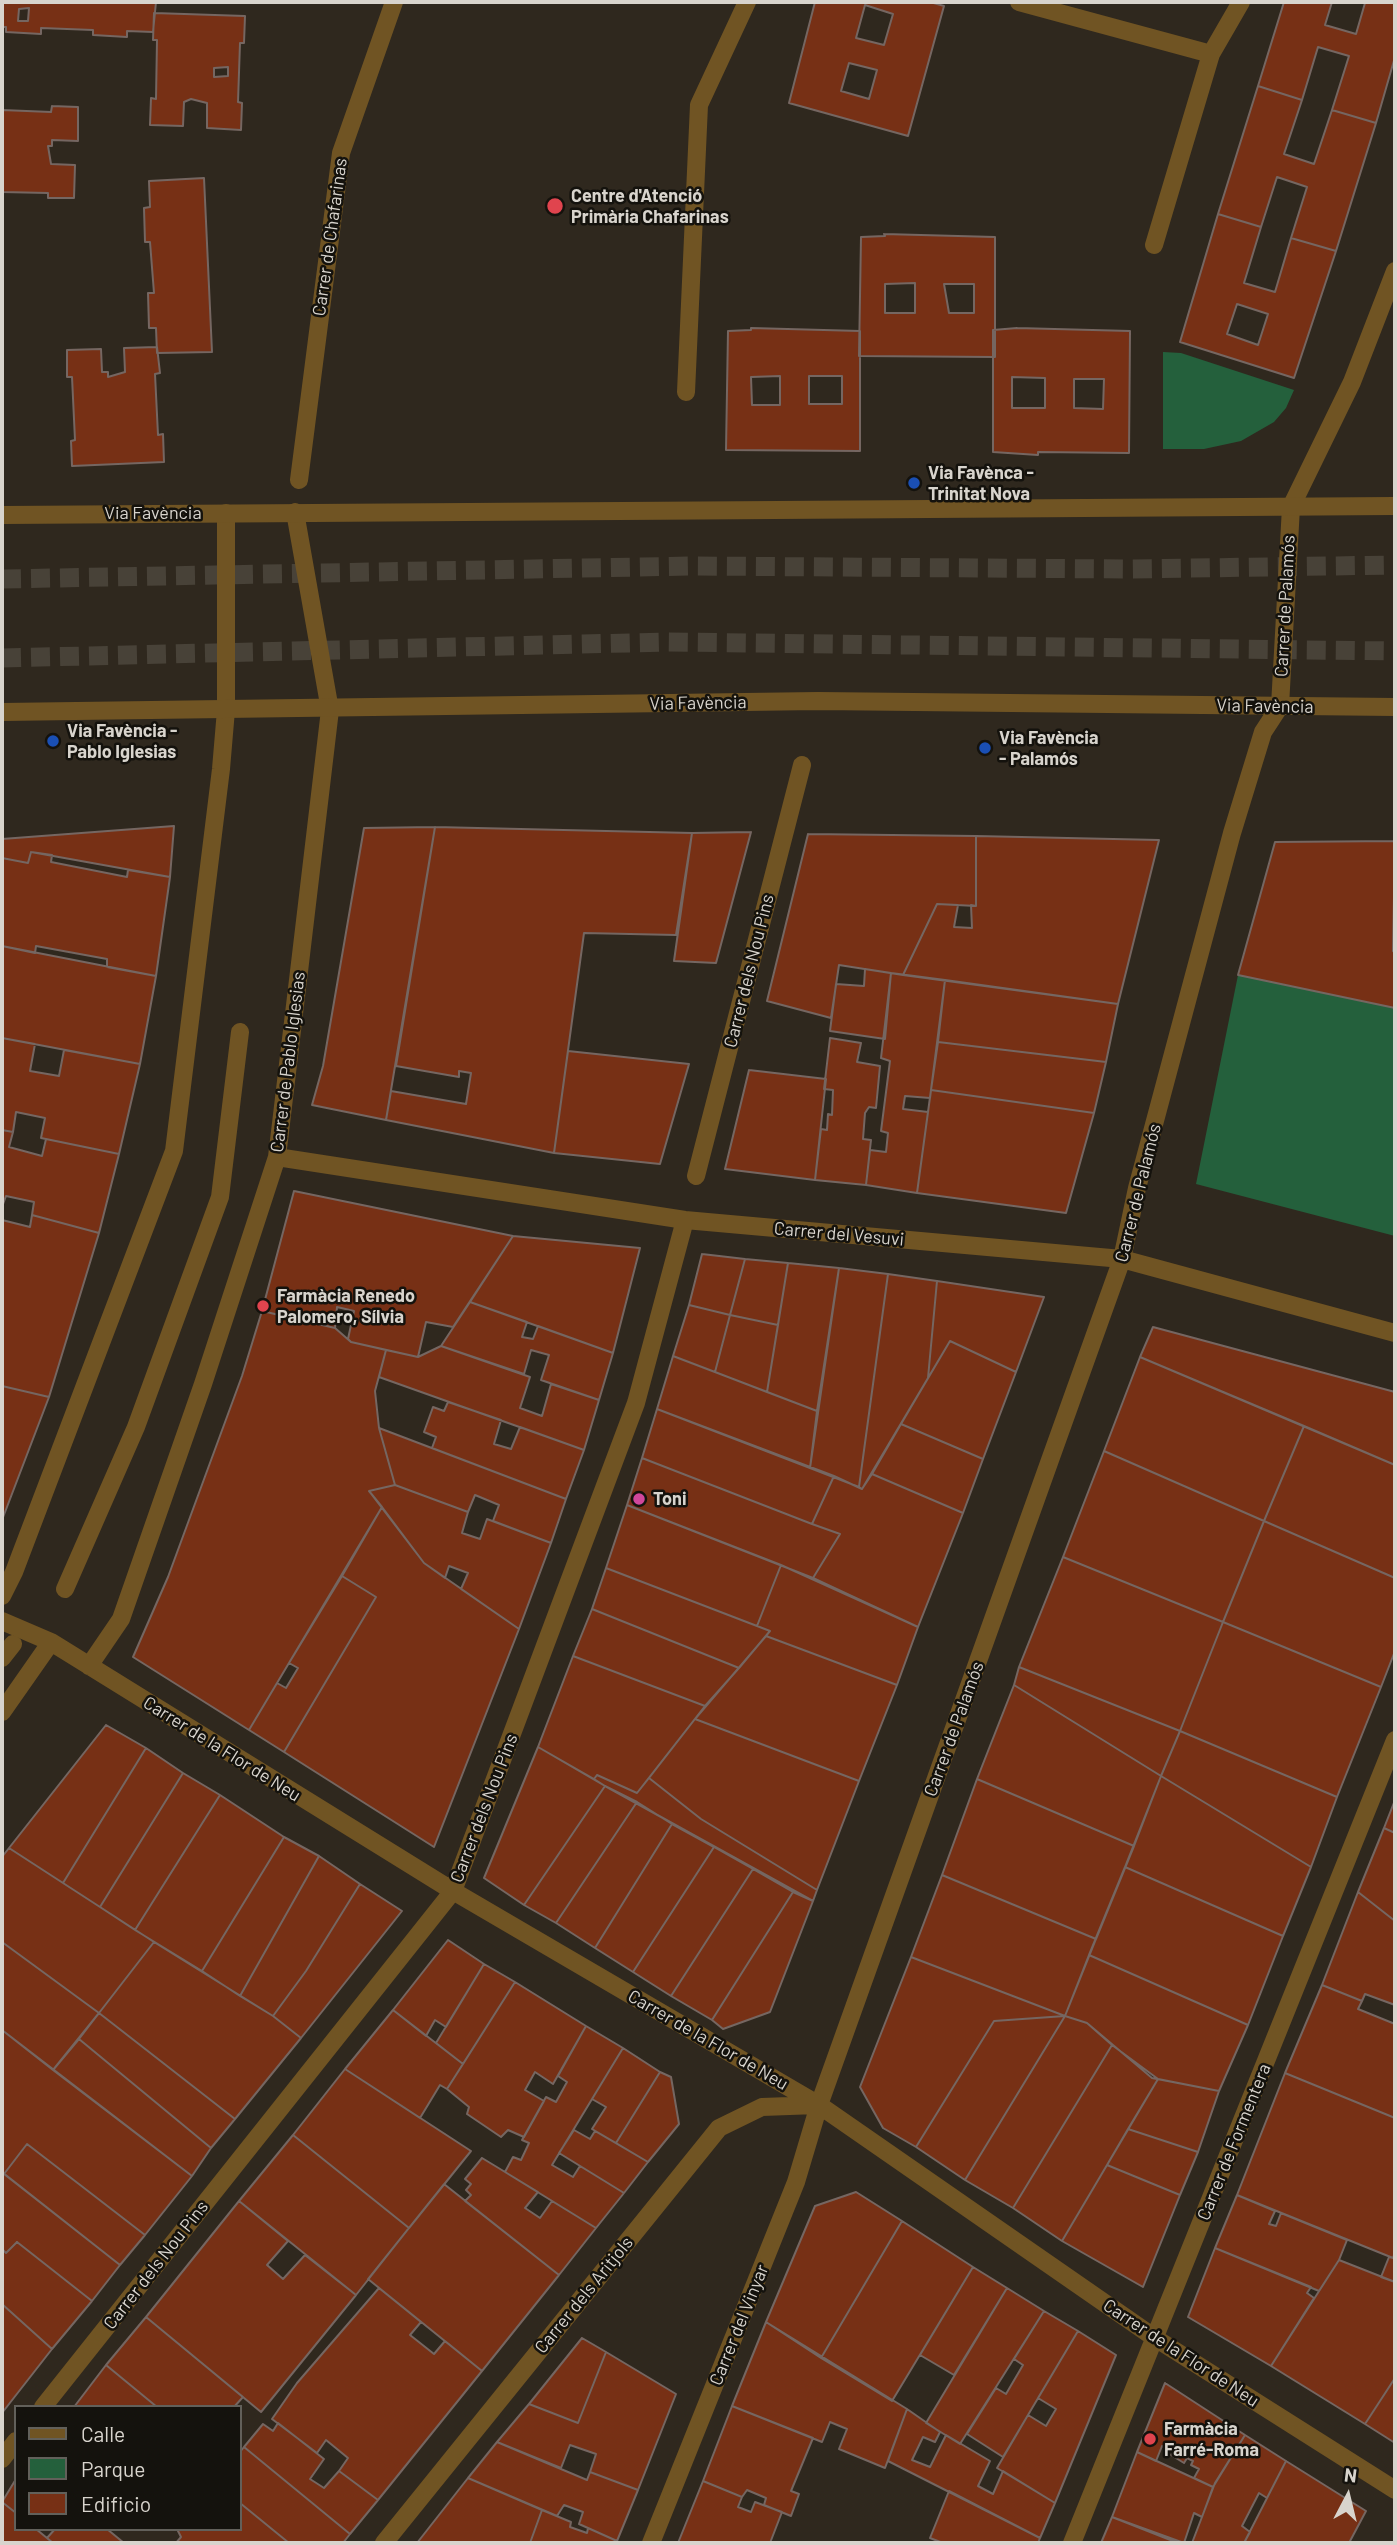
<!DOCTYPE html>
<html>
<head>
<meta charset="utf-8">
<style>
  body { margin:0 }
  #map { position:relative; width:1397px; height:2545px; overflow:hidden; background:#2f281e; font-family:Barlow,sans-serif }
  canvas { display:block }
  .frame { position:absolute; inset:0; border:4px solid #d8d4cd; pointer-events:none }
  .legend { position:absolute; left:14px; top:2405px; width:228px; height:126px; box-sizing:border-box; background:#14120d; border:2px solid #62605a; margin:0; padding:9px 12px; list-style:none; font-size:21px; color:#d8d4cd }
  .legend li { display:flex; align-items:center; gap:14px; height:35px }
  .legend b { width:35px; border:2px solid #62605a }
  .north { position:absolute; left:1313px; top:2461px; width:70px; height:70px; -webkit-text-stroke:5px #14120d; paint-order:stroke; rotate:7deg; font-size:19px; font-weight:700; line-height:28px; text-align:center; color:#d8d4cd }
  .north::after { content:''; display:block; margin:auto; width:24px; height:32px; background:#d8d4cd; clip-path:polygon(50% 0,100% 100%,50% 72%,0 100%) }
</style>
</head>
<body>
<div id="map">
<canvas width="1397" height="2545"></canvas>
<div class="frame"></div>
<ul class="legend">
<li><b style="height:9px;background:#705423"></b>Calle</li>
<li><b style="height:19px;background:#24603c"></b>Parque</li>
<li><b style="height:19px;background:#773015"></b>Edificio</li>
</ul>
<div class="north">N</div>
</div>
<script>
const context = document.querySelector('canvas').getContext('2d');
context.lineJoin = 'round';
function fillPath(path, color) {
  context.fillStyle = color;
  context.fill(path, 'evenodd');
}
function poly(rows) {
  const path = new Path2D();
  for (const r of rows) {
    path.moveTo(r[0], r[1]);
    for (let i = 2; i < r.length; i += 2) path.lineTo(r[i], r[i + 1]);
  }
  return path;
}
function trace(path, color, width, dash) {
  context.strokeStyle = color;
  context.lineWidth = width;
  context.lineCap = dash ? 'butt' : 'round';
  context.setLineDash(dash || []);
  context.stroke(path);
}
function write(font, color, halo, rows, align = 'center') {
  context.font = font + ' Barlow,sans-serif';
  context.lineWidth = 5;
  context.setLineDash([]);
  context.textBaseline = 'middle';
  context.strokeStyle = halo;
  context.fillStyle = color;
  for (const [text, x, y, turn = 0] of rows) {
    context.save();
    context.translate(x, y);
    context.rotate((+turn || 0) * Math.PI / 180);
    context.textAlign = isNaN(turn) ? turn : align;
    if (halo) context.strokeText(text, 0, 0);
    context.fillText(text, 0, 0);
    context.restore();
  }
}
const green = poly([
  [1163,352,1181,353,1294,390,1286,408,1274,422,1241,441,1204,449,1163,449],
  [1238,975,1395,1008,1395,1236,1196,1184]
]);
const building = poly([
  [2,2,156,2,153,32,127,31,127,37,93,35,93,30,41,28,41,34,6,32,6,27,2,27,2,2],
  [29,8,28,21,18,21,19,9,29,8],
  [815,2,930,2,944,6,908,136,789,103,815,2],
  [865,5,893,14,884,45,856,38,865,5],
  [849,63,877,70,869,99,841,91,849,63],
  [1284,2,1332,2,1325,25,1356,34,1365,3,1361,2,1395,2,1395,57,1376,123,1332,110,1349,56,1318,47,1302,100,1258,86,1284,2],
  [154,13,245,16,244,43,240,43,238,102,242,103,241,130,207,128,207,103,191,99,184,102,183,126,150,125,151,98,156,99,157,40,153,40,154,13],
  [228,67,228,76,214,77,214,68,228,67],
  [1258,86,1302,100,1284,154,1314,164,1332,110,1376,123,1336,251,1291,238,1307,187,1277,177,1261,227,1218,214,1258,86],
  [52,106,78,107,78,141,52,140,52,146,48,146,51,164,75,165,74,198,48,198,48,193,2,192,2,110,51,112,52,106],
  [204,178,212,352,157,353,156,328,149,328,148,293,154,293,150,242,145,242,144,208,150,207,149,181,204,178],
  [1218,214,1261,227,1244,283,1275,292,1291,238,1336,251,1294,378,1180,342,1218,214],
  [1237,304,1268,314,1258,345,1227,334,1237,304],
  [884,234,995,237,995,357,859,356,861,237,885,236,884,234],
  [915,283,915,313,885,313,885,284,915,283],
  [944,284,974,284,974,313,949,313,944,284],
  [751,328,860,331,860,451,726,450,728,331,751,330,751,328],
  [780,376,780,405,752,405,751,377,780,376],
  [809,376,842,376,842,404,809,404,809,376],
  [1017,328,1130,331,1129,453,1038,452,1038,455,993,452,993,330,1017,328],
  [1012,377,1045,378,1045,408,1012,408,1012,377],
  [1074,379,1104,379,1103,409,1074,408,1074,379],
  [157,347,160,373,155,374,158,435,163,434,164,462,72,466,71,441,75,440,72,377,67,377,67,350,101,349,102,372,108,372,108,377,125,372,124,348,157,347],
  [174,826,170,877,31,852,28,863,2,858,2,839,174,826],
  [435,827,692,833,676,935,584,933,554,1153,386,1120,391,1091,466,1104,471,1073,459,1071,459,1077,396,1066,435,827],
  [435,827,386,1120,312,1105,323,1066,364,828,435,827],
  [751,832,716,963,674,961,692,833,751,832],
  [808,834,976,836,976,906,937,904,903,975,839,965,831,1018,767,1001,808,834],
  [976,836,1159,840,1118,1004,903,975,937,904,958,905,954,927,972,928,971,905,976,906,976,836],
  [1395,841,1393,951,1395,953,1395,1008,1238,975,1275,842,1395,841],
  [31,852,52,855,51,862,127,877,128,870,170,877,156,976,107,967,107,959,36,946,35,953,2,946,2,858,28,863,31,852],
  [2,946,156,976,140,1064,2,1038,2,946],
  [865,969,891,973,885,1039,830,1031,836,984,864,986,865,969],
  [891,973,945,980,930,1098,905,1096,903,1109,928,1112,917,1193,866,1185,870,1150,886,1152,888,1133,881,1131,890,1061,881,1058,891,973],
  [945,980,1118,1004,1106,1062,938,1042,945,980],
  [2,1038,35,1044,30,1071,59,1076,64,1050,140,1064,119,1154,41,1138,45,1118,16,1112,13,1132,2,1130,2,1038],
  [830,1038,861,1043,857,1062,880,1066,876,1108,869,1107,865,1113,863,1139,871,1140,866,1185,815,1180,821,1129,827,1130,828,1114,832,1115,833,1090,824,1089,830,1038],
  [938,1042,1106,1062,1094,1113,931,1090,938,1042],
  [568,1051,689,1064,660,1164,554,1153,568,1051],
  [749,1070,826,1079,815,1180,725,1169,749,1070],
  [931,1090,1094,1113,1066,1213,917,1193,931,1090],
  [2,1130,13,1132,9,1147,42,1156,46,1139,119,1154,99,1233,32,1215,34,1202,6,1196,2,1207,2,1130],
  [294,1191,513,1236,453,1327,426,1322,418,1357,351,1342,348,1339,354,1311,337,1307,335,1328,262,1311,294,1191],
  [32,1215,99,1233,49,1397,2,1386,2,1220,30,1227,32,1215],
  [513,1236,640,1248,613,1353,470,1302,513,1236],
  [702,1254,745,1259,730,1315,689,1305,702,1254],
  [745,1259,788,1263,778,1325,730,1315,745,1259],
  [788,1263,839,1268,817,1411,767,1392,788,1263],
  [839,1268,888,1274,859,1487,810,1468,839,1268],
  [888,1274,937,1281,928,1378,862,1489,859,1487,888,1274],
  [937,1281,1044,1297,1016,1372,950,1341,928,1378,937,1281],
  [470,1302,527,1322,522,1337,533,1339,538,1326,613,1353,599,1400,541,1380,549,1355,531,1350,524,1374,441,1346,470,1302],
  [689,1305,730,1315,715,1372,673,1356,689,1305],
  [262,1311,335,1328,351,1342,386,1350,375,1391,379,1428,395,1485,369,1491,382,1507,249,1730,133,1657,168,1577,242,1376,262,1311],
  [730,1315,778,1325,767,1392,715,1372,730,1315],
  [1153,1327,1395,1392,1395,1465,1140,1357,1153,1327],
  [950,1341,1016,1372,983,1459,901,1424,950,1341],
  [441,1346,530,1377,520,1408,542,1416,551,1384,599,1400,584,1450,379,1377,386,1350,418,1357,441,1346],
  [673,1356,817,1411,810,1468,657,1409,673,1356],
  [1140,1357,1304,1426,1264,1521,1104,1451,1140,1357],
  [2,1386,49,1397,2,1520,2,1386],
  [448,1402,501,1420,494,1444,511,1449,520,1427,584,1450,566,1499,432,1448,436,1437,424,1432,433,1407,444,1411,448,1402],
  [657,1409,834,1476,812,1524,642,1458,657,1409],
  [901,1424,983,1459,963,1513,872,1474,901,1424],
  [1304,1426,1395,1465,1395,1578,1264,1521,1304,1426],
  [379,1428,566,1499,551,1543,493,1521,499,1505,475,1495,468,1512,395,1485,379,1428],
  [1104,1451,1264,1521,1223,1622,1063,1557,1104,1451],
  [642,1458,812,1524,840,1534,813,1578,627,1505,642,1458],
  [872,1474,963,1513,918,1627,813,1578,840,1534,812,1524,834,1476,862,1489,872,1474],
  [395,1485,468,1512,462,1533,480,1539,487,1519,551,1543,519,1629,461,1589,468,1573,449,1566,445,1578,424,1563,369,1491,395,1485],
  [627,1505,781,1565,757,1626,606,1568,627,1505],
  [382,1507,424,1563,519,1629,434,1847,284,1752,376,1597,342,1576,382,1507],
  [1264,1521,1395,1578,1395,1651,1381,1687,1223,1622,1264,1521],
  [1063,1557,1223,1622,1180,1731,1019,1667,1063,1557],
  [781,1565,918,1627,897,1685,766,1636,770,1631,757,1626,781,1565],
  [606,1568,757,1626,770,1631,739,1668,592,1609,606,1568],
  [342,1576,376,1597,284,1752,249,1730,277,1683,286,1688,298,1668,289,1663,342,1576],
  [592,1609,739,1668,705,1706,573,1656,592,1609],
  [1223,1622,1381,1687,1337,1797,1180,1731,1223,1622],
  [766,1636,897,1685,859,1781,695,1719,766,1636],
  [573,1656,705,1706,637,1793,597,1775,594,1779,538,1747,573,1656],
  [1019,1667,1180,1731,1161,1776,1014,1685,1019,1667],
  [1014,1685,1161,1776,1134,1846,977,1779,1014,1685],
  [695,1719,859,1781,817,1890,701,1819,649,1778,695,1719],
  [106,1725,146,1748,63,1883,9,1848,106,1725],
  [1180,1731,1337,1797,1311,1867,1161,1776,1180,1731],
  [538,1747,605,1786,524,1905,484,1878,538,1747],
  [146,1748,183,1773,100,1907,63,1883,146,1748],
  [183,1773,220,1795,135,1930,100,1907,183,1773],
  [597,1775,637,1793,649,1778,701,1819,817,1890,813,1901,605,1786,594,1779,597,1775],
  [1161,1776,1311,1867,1283,1936,1125,1867,1161,1776],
  [977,1779,1134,1846,1096,1939,942,1875,977,1779],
  [605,1786,637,1802,556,1923,524,1905,605,1786],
  [220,1795,284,1837,202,1971,135,1930,220,1795],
  [1395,1800,1395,1833,1384,1828,1395,1800],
  [637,1802,672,1824,595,1948,556,1923,637,1802],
  [672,1824,714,1847,633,1972,595,1948,672,1824],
  [1384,1828,1395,1833,1395,1921,1358,1892,1384,1828],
  [284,1837,319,1856,240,1996,202,1971,284,1837],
  [714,1847,753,1869,671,1996,633,1972,714,1847],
  [9,1848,154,1942,99,2013,2,1942,2,1857,9,1848],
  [319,1856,360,1884,306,1971,273,2016,240,1996,319,1856],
  [1125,1867,1283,1936,1248,2025,1089,1955,1125,1867],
  [753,1869,793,1892,712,2020,671,1996,753,1869],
  [942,1875,1096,1939,1065,2016,911,1957,942,1875],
  [360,1884,402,1911,301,2038,273,2016,306,1971,360,1884],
  [793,1892,813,1901,770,2012,723,2029,712,2020,793,1892],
  [1358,1892,1395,1921,1395,2005,1365,1994,1362,2001,1322,1985,1358,1892],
  [448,1940,484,1964,446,2027,435,2020,426,2036,393,2010,448,1940],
  [2,1942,99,2013,53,2070,2,2030,2,1942],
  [154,1942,273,2016,301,2038,235,2119,99,2013,154,1942],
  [1089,1955,1248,2025,1219,2091,1152,2078,1087,2023,1065,2016,1089,1955],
  [911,1957,1065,2016,994,2021,916,2147,883,2128,860,2087,911,1957],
  [484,1964,515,1982,463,2064,436,2043,484,1964],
  [515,1982,586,2026,553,2084,535,2072,525,2090,544,2101,524,2137,508,2130,501,2137,467,2114,469,2107,447,2089,515,1982],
  [1322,1985,1362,2001,1358,2009,1395,2024,1395,2118,1285,2073,1322,1985],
  [393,2010,463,2064,447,2089,440,2085,420,2118,345,2069,393,2010],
  [99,2013,235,2119,211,2148,79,2039,99,2013],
  [1065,2016,965,2180,916,2147,994,2021,1065,2016],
  [1065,2016,1087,2023,1112,2045,1013,2208,965,2180,1065,2016],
  [586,2026,623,2048,552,2165,573,2177,580,2166,624,2193,596,2228,505,2172,513,2157,521,2160,529,2143,522,2140,546,2097,556,2102,567,2082,558,2076,586,2026],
  [2,2030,192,2176,145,2235,27,2144,4,2174,2,2172,2,2030],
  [79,2039,211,2148,192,2176,53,2070,79,2039],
  [1112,2045,1158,2079,1062,2241,1013,2208,1112,2045],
  [623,2048,660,2072,616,2143,592,2129,606,2107,592,2099,623,2048],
  [345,2069,471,2151,409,2228,293,2135,345,2069],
  [660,2072,671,2077,679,2124,648,2162,616,2143,660,2072],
  [1285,2073,1395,2118,1395,2252,1393,2258,1237,2195,1285,2073],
  [1158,2079,1219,2091,1198,2152,1128,2129,1158,2079],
  [1128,2129,1198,2152,1180,2195,1107,2165,1128,2129],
  [574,2130,590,2139,595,2131,648,2162,624,2193,559,2153,574,2130],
  [293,2135,409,2228,356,2295,239,2201,293,2135],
  [27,2144,145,2235,120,2265,4,2174,27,2144],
  [482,2158,538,2192,525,2208,540,2218,552,2201,596,2228,559,2275,465,2201,471,2195,466,2190,471,2184,465,2179,482,2158],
  [1107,2165,1180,2195,1143,2287,1062,2241,1107,2165],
  [2,2172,120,2265,92,2301,17,2242,6,2253,2,2249,2,2172],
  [444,2184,559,2275,482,2371,368,2279,444,2184],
  [856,2192,902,2221,821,2358,766,2322,815,2206,856,2192],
  [1237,2195,1275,2211,1269,2224,1276,2226,1281,2213,1347,2240,1339,2260,1319,2291,1215,2248,1237,2195],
  [239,2201,288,2241,267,2265,283,2279,305,2255,356,2295,261,2412,146,2317,239,2201],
  [902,2221,973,2267,892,2401,821,2358,902,2221],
  [17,2242,92,2301,52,2349,2,2304,2,2249,6,2253,17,2242],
  [1215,2248,1311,2287,1307,2293,1314,2298,1271,2366,1188,2317,1215,2248],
  [1395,2252,1395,2282,1381,2277,1389,2257,1393,2258,1395,2252],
  [1339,2260,1395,2282,1395,2378,1365,2424,1271,2366,1339,2260],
  [973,2267,1007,2288,954,2375,920,2355,973,2267],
  [379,2288,421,2322,410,2335,434,2354,445,2341,482,2371,378,2500,339,2471,348,2458,326,2440,317,2453,272,2419,297,2383,379,2288],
  [1007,2288,1044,2311,960,2444,926,2423,1007,2288],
  [2,2304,52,2349,2,2413,2,2304],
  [1044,2311,1078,2331,1003,2457,967,2434,996,2388,1006,2394,1023,2365,1014,2359,1044,2311],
  [146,2317,243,2397,234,2407,157,2407,106,2365,146,2317],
  [766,2322,907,2409,885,2468,839,2449,847,2429,830,2422,822,2442,732,2406,766,2322],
  [1078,2331,1116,2355,1055,2503,997,2468,1028,2415,1046,2426,1056,2409,1038,2398,1078,2331],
  [582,2338,606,2352,578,2423,529,2404,582,2338],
  [606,2352,676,2394,638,2490,590,2472,596,2454,570,2445,561,2468,497,2442,529,2404,578,2423,606,2352],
  [106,2365,157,2407,74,2407,106,2365],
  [1395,2378,1395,2443,1365,2424,1395,2378],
  [1165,2383,1245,2435,1213,2487,1194,2478,1199,2469,1191,2465,1193,2461,1187,2458,1184,2463,1171,2455,1174,2452,1162,2446,1156,2461,1137,2452,1165,2383],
  [732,2406,813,2438,791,2491,799,2494,791,2516,764,2505,766,2498,747,2490,742,2497,703,2481,732,2406],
  [907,2409,940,2432,935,2442,923,2437,912,2460,930,2467,946,2435,990,2461,978,2486,993,2494,1003,2471,1055,2503,1040,2538,888,2461,907,2409],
  [278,2423,324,2459,310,2479,324,2488,339,2471,378,2500,350,2534,244,2447,263,2424,273,2431,278,2423],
  [1245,2435,1286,2461,1267,2498,1259,2493,1242,2526,1250,2532,1244,2543,1192,2543,1215,2483,1245,2435],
  [497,2442,587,2480,590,2472,638,2490,617,2541,579,2524,583,2512,564,2505,557,2516,468,2478,497,2442],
  [244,2447,350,2534,343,2543,289,2543,240,2503,240,2452,244,2447],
  [1137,2452,1213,2487,1202,2517,1194,2513,1184,2543,1112,2517,1137,2452],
  [1286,2461,1366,2511,1349,2543,1244,2543,1286,2461],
  [468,2478,542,2510,530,2543,417,2543,468,2478],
  [16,2479,16,2513,2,2502,16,2479],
  [703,2481,742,2497,738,2507,751,2512,755,2502,782,2512,770,2543,678,2543,703,2481],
  [949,2491,1040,2538,1038,2543,943,2543,930,2538,949,2491],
  [2,2502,16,2513,16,2529,36,2529,53,2543,2,2543,2,2502],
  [240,2503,289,2543,176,2543,181,2537,177,2529,240,2529,240,2503],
  [542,2510,571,2522,570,2527,587,2533,588,2528,617,2541,616,2543,530,2543,542,2510],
  [1112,2517,1178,2543,1101,2543,1112,2517],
  [55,2529,107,2529,124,2543,53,2543,47,2538,55,2529]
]);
const trunkTunnel = poly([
  [2,579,692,566,1129,569,1395,565],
  [2,658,668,642,1395,651]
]);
const service = poly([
  [1019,2,1211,54,1241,2],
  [1154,245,1211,54],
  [686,392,699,105,747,2]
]);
const pedestrian = poly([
  [299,480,341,153,394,2],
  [696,1176,802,765],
  [65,1589,136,1427,220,1197,240,1032],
  [2,1658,13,1644]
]);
const minor = poly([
  [277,1157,685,1220,1122,1259,1395,1333],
  [2,1596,14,1572,174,1151,221,769,226,710,226,513],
  [2,1621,51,1642,453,1891,819,2105,1155,2338,1395,2490],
  [89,1666,121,1619,203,1384,277,1157,330,710,295,512],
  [2,1712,51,1642],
  [43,2407,453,1891,636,1403,685,1220],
  [2,2459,16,2441],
  [384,2543,719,2128,762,2107,817,2105],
  [651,2543,796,2182,819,2105,1122,1259,1137,1188,1232,833,1263,732,1280,706,1291,507,1352,382,1395,271],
  [1072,2543,1395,1740]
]);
const tertiary = poly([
  [2,515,1395,506],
  [2,712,818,701,1395,707]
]);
const markers = [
  [555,206,9,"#e0444e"],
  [914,483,7,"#1a4fb4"],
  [53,741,7,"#1a4fb4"],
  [985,748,7,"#1a4fb4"],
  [263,1306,7,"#e0444e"],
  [639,1499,7,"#d1479c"],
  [1150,2439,7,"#e0444e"]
];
const poiNames = [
  ["Centre d'Atenció",571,196],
  ["Primària Chafarinas",571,217],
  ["Via Favènca -",928,473],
  ["Trinitat Nova",928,494],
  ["Via Favència -",67,731],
  ["Pablo Iglesias",67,752],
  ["Via Favència",999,738],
  ["- Palamós",999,759],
  ["Farmàcia Renedo",277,1296],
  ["Palomero, Sílvia",277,1317],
  ["Toni",653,1499],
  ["Farmàcia",1164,2429],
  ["Farré-Roma",1164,2450]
];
const streetNames = [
  ["Carrer de Chafarinas",330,237,-82],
  ["Via Favència",153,513],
  ["Carrer de Palamós",1285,606,-87],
  ["Via Favència",698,703,-1],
  ["Via Favència",1265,706,1],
  ["Carrer dels Nou Pins",749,971,-76],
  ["Carrer de Pablo Iglesias",288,1062,-83],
  ["Carrer de Palamós",1138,1193,-76],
  ["Carrer del Vesuvi",839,1234,5],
  ["Carrer de Palamós",954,1729,-70],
  ["Carrer de la Flor de Neu",222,1749,32],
  ["Carrer dels Nou Pins",484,1808,-69],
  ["Carrer de la Flor de Neu",708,2040,30],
  ["Carrer de Formentera",1234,2142,-68],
  ["Carrer dels Nou Pins",156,2265,-52],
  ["Carrer dels Aritjols",584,2295,-51],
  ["Carrer del Vinyar",739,2325,-68],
  ["Carrer de la Flor de Neu",1181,2353,33]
];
fillPath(green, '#24603c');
fillPath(building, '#773015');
trace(building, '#756661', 2);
trace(trunkTunnel, '#484238', 19, [19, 10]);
trace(service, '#705423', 18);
trace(pedestrian, '#705423', 18);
trace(minor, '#705423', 18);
trace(tertiary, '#705423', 18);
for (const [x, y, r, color] of markers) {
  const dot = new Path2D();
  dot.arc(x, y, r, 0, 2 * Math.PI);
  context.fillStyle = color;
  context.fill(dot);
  trace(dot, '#14120d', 2.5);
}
write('bold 18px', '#d8d4cd', '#14120d', poiNames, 'left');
write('18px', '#d8d4cd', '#14120d', streetNames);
</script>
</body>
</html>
